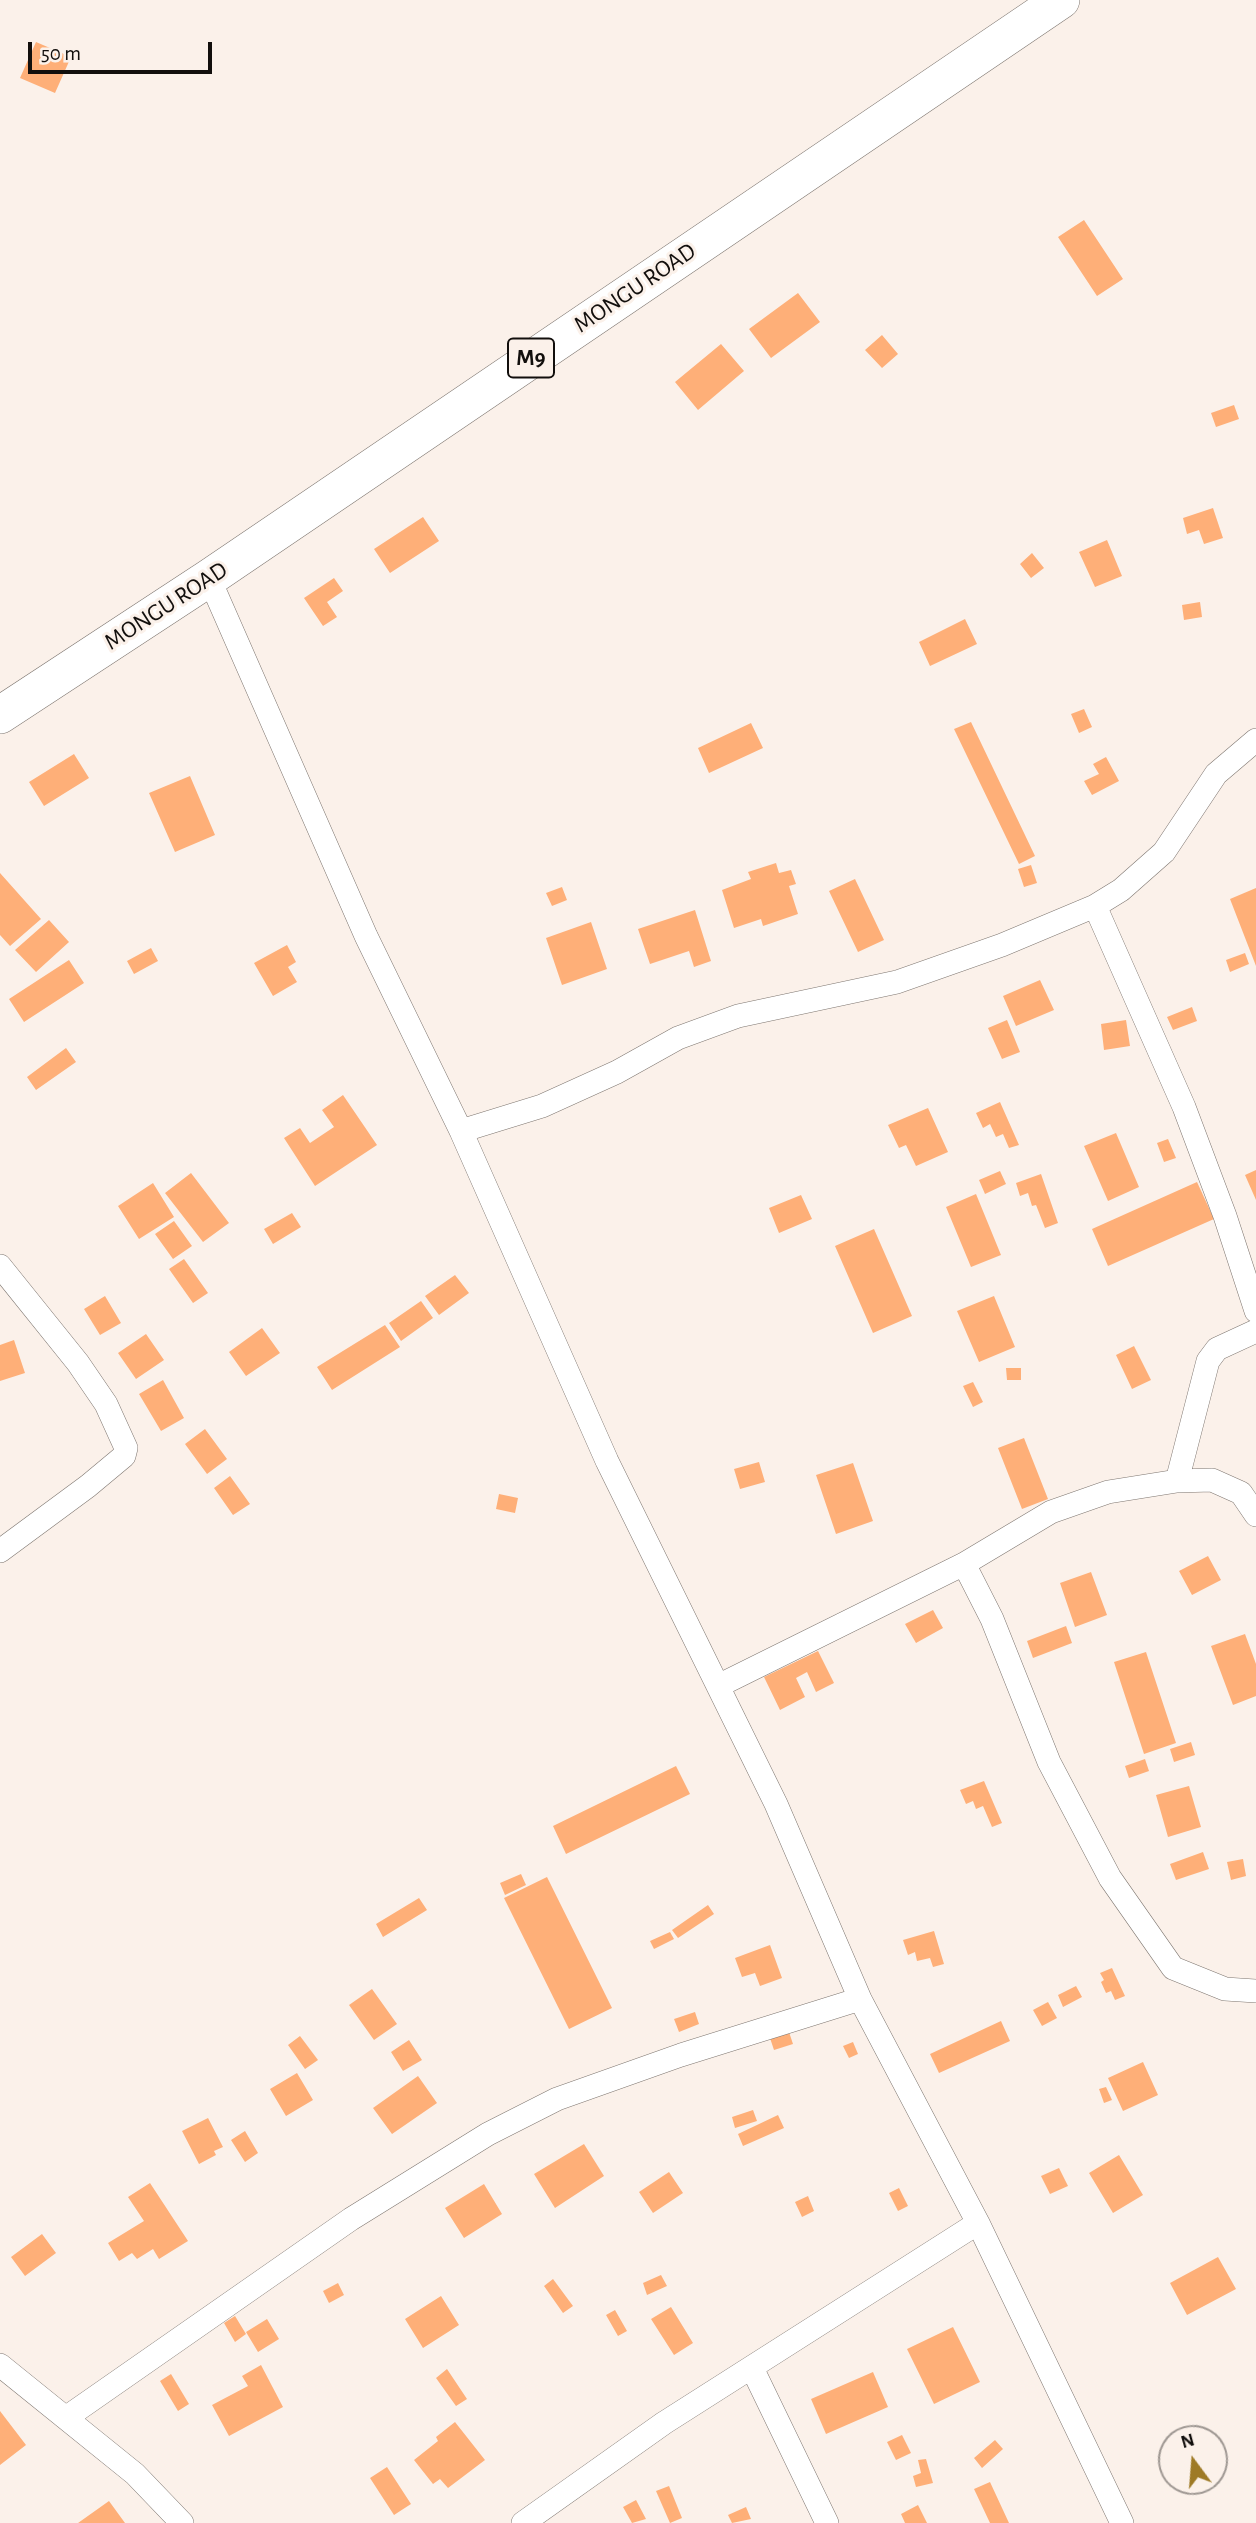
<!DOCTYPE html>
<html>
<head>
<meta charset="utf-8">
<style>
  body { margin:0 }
  #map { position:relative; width:1256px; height:2523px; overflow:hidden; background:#fbf1ea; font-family:"Alegreya Sans",sans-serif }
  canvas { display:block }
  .north { position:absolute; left:1158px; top:2425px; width:70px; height:70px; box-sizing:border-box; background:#fbf1ea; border:2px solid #9e9792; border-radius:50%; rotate:344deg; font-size:19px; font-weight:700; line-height:28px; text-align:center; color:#120f0d }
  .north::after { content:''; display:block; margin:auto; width:24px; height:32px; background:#9e7a26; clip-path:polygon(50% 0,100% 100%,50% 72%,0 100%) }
  .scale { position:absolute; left:28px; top:42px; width:184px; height:32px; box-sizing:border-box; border:4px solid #120f0d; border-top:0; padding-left:9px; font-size:21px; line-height:24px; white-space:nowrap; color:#120f0d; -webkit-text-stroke:5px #fbf1ea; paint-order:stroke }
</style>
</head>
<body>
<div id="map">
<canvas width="1256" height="2523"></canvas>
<div class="north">N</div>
<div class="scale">50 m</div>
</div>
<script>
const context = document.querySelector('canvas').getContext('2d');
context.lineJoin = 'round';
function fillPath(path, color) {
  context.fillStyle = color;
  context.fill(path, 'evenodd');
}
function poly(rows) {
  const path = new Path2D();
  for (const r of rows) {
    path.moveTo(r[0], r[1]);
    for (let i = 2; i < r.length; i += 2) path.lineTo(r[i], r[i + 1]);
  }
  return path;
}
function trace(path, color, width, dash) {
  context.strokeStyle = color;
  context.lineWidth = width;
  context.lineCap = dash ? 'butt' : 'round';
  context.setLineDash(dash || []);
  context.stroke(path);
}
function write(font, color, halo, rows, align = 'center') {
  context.font = font + ' "Alegreya Sans",sans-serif';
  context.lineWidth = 6;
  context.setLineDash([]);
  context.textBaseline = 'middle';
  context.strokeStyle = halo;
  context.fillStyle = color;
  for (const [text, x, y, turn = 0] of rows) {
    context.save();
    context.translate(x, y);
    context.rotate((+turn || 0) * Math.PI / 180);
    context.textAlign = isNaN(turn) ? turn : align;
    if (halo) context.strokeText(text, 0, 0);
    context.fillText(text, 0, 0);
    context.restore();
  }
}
const building = poly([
  [36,42,71,57,55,93,20,78],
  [1084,220,1123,279,1097,296,1058,237],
  [798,293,820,322,771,358,749,329],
  [882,335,898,354,882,368,865,350],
  [721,344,744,371,698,410,675,382],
  [1234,405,1239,419,1216,427,1211,413],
  [1213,508,1223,538,1204,544,1199,530,1187,534,1183,518],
  [423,517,439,541,390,573,374,549],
  [1107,540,1122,576,1095,587,1079,552],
  [1032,553,1044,568,1031,578,1020,564],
  [334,578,343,591,327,602,337,617,323,626,304,598],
  [1200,602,1202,617,1184,620,1182,605],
  [965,619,977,644,930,666,919,642],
  [1084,709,1092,727,1079,733,1071,714],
  [971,722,1035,856,1019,864,954,729],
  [751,723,763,748,709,773,698,748],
  [74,754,89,778,44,806,29,782],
  [1106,757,1119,781,1092,795,1084,781,1099,774,1093,764],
  [190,776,215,835,175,852,149,793],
  [776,863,779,873,791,870,796,884,789,886,798,914,763,926,761,919,734,928,722,890,751,879,748,872],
  [1031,865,1037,883,1024,887,1018,869],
  [0,873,41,919,10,946,0,935],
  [855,879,884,940,858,952,829,891],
  [562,887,567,900,552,906,546,893],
  [1256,888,1256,966,1230,899],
  [695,910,711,961,694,967,689,951,650,964,638,929],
  [49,920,69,942,36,972,15,950],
  [591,922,607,969,562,985,546,938],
  [287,945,296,962,288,967,297,982,273,996,254,963],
  [151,948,158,961,134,974,127,961],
  [1245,953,1249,964,1230,972,1226,960],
  [69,960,84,983,24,1022,9,999],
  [1040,980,1054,1010,1016,1026,1003,996],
  [1192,1007,1197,1021,1173,1030,1167,1017],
  [1007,1020,1020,1052,1002,1059,988,1028],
  [1126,1020,1130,1046,1104,1050,1101,1024],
  [66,1048,76,1062,36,1090,27,1077],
  [343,1095,377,1145,315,1186,284,1138,300,1128,310,1143,334,1127,322,1110],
  [1000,1102,1019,1145,1009,1148,1003,1134,996,1137,990,1124,983,1128,976,1113],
  [928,1108,948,1152,916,1166,906,1145,899,1148,888,1125],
  [1116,1133,1139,1187,1108,1201,1084,1146],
  [1168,1139,1176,1158,1164,1162,1157,1143],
  [1256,1170,1256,1200,1245,1175],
  [1000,1171,1006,1184,985,1194,979,1180],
  [191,1173,229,1223,203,1242,165,1193],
  [1041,1174,1058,1223,1045,1228,1036,1205,1032,1206,1028,1193,1020,1196,1016,1183],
  [1197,1182,1214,1219,1108,1266,1092,1229],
  [153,1183,174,1217,139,1239,118,1206],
  [976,1194,1001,1255,971,1267,946,1207],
  [801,1195,812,1219,779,1233,769,1208],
  [292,1213,301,1227,273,1244,264,1229],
  [174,1221,192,1246,173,1259,155,1234],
  [874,1229,912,1316,873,1333,835,1246],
  [184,1259,208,1293,193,1303,169,1269],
  [455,1275,469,1293,439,1315,425,1296],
  [105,1296,121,1323,100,1335,84,1309],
  [994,1296,1015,1347,979,1362,957,1311],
  [421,1301,433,1318,401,1341,389,1323],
  [385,1325,400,1347,332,1390,317,1367],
  [262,1328,280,1353,246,1376,229,1352],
  [146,1334,164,1360,136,1379,118,1353],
  [14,1340,25,1373,0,1381,0,1345],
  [1134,1346,1151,1380,1132,1389,1116,1355],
  [1006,1368,1021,1368,1021,1380,1007,1380],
  [163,1380,184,1418,161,1431,139,1394],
  [973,1382,983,1402,973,1407,963,1386],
  [205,1429,227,1459,207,1474,185,1444],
  [1024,1438,1048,1499,1022,1509,998,1448],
  [759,1462,765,1482,740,1489,734,1469],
  [853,1463,873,1521,836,1534,816,1475],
  [230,1476,250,1504,233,1515,214,1488],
  [499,1494,518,1498,515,1513,496,1509],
  [1208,1556,1221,1580,1192,1595,1179,1571],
  [1091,1572,1107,1615,1075,1627,1060,1583],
  [933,1610,943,1628,916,1643,905,1624],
  [1066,1626,1072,1643,1033,1658,1027,1641],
  [1245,1634,1256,1664,1256,1696,1233,1705,1211,1646],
  [818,1651,834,1683,816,1692,807,1672,796,1678,805,1697,780,1710,764,1677],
  [1146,1652,1176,1743,1144,1754,1114,1662],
  [1191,1742,1195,1755,1174,1762,1170,1749],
  [1145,1759,1149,1771,1129,1778,1125,1766],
  [676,1766,690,1794,566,1854,553,1826],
  [984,1781,1002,1823,992,1827,983,1806,976,1809,973,1801,966,1804,960,1790],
  [1189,1786,1201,1827,1168,1837,1156,1795],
  [1203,1852,1209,1869,1176,1880,1170,1864],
  [1243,1859,1246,1876,1231,1880,1227,1862],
  [521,1874,526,1885,505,1895,500,1883],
  [547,1877,612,2008,569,2029,504,1898],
  [419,1898,427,1910,383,1937,376,1924],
  [708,1905,714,1914,678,1938,672,1930],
  [934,1931,944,1964,933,1967,930,1958,917,1961,915,1952,908,1955,903,1940],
  [670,1932,674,1939,654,1949,650,1941],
  [770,1945,782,1978,760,1986,755,1973,742,1977,735,1958],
  [1112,1968,1125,1996,1115,2000,1111,1991,1106,1993,1101,1982,1104,1980,1100,1973],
  [1076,1986,1082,1997,1063,2007,1058,1995],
  [372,1989,397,2024,374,2040,349,2005],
  [1048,2002,1057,2018,1042,2026,1033,2010],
  [695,2012,699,2024,679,2032,674,2019],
  [1001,2021,1010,2041,939,2073,930,2054],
  [789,2032,793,2044,774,2050,770,2038],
  [300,2036,318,2060,305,2069,288,2045],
  [409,2040,422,2060,403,2071,391,2052],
  [853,2042,858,2054,849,2058,843,2046],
  [1143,2062,1158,2095,1123,2111,1108,2078],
  [297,2073,313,2100,286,2116,270,2089],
  [418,2076,437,2103,392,2134,373,2108],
  [1106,2087,1112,2100,1104,2103,1099,2089],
  [753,2110,757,2121,735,2128,732,2117],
  [778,2115,784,2128,743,2146,738,2134],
  [208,2118,223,2147,214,2151,216,2155,199,2164,182,2131],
  [245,2131,258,2153,245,2162,231,2140],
  [584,2144,604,2176,555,2208,534,2174],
  [1119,2155,1143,2195,1113,2213,1089,2173],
  [1059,2168,1068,2186,1050,2194,1041,2176],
  [669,2172,683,2193,653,2213,639,2192],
  [150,2183,188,2241,159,2259,153,2249,137,2259,132,2253,119,2261,108,2243,144,2221,128,2197],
  [484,2184,502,2214,464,2238,445,2208],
  [899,2188,908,2206,898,2211,889,2193],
  [808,2196,814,2211,802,2217,795,2202],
  [42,2234,56,2253,25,2276,11,2257],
  [1218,2257,1236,2289,1187,2315,1170,2283],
  [661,2275,667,2286,647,2295,643,2283],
  [553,2279,573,2306,563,2313,544,2286],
  [338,2283,344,2295,329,2303,323,2291],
  [441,2296,459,2325,423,2348,405,2319],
  [671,2307,693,2343,674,2355,651,2319],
  [615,2310,627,2331,618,2336,606,2315],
  [235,2316,246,2334,235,2342,224,2323],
  [267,2319,279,2339,258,2352,246,2332],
  [953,2327,980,2382,934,2404,907,2349],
  [261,2365,283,2407,229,2436,212,2405,248,2386,242,2376],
  [447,2369,467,2399,456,2406,436,2378],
  [873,2372,888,2407,826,2434,811,2399],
  [171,2374,189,2404,178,2411,160,2381],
  [0,2411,26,2445,0,2465],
  [455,2422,485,2460,448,2488,440,2479,433,2484,414,2460,438,2441,436,2437],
  [902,2435,911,2453,896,2460,887,2442],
  [995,2440,1003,2449,982,2468,974,2458],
  [926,2459,933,2483,916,2487,913,2476,921,2473,918,2460],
  [387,2467,411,2504,394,2515,370,2478],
  [990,2482,1009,2523,990,2523,974,2489],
  [669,2486,682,2518,670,2523,656,2491],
  [636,2500,646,2519,632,2523,623,2507],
  [109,2501,125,2523,78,2523],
  [918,2505,927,2523,905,2523,901,2514],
  [746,2507,751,2519,732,2523,728,2515]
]);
const minor = poly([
  [209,578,366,936,461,1131,607,1461,776,1804,860,1999,978,2223,1122,2523],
  [1095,906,1184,1107,1225,1216,1256,1311],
  [461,1131,542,1106,617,1072,678,1038,738,1016,897,982,1002,945,1095,906,1121,890,1164,852,1216,774,1256,740],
  [0,1266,78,1363,106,1404,126,1448,124,1456,88,1486,0,1551],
  [1177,1481,1208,1361,1217,1349,1256,1331],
  [964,1564,992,1619,1049,1762,1110,1878,1173,1968,1225,1989,1256,1991],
  [718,1686,964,1564,1051,1512,1108,1492,1177,1481,1212,1480,1241,1493,1256,1515],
  [0,2365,135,2474,182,2523],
  [752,2368,827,2523],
  [67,2417,351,2219,488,2134,557,2099,681,2055,860,1999],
  [523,2523,664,2423,978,2223]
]);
const primary = poly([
  [0,715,209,578,1061,0]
]);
const shields = [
  [531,358,46]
];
const shieldNames = [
  ["M9",531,358]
];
const streetNames = [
  ["MONGU ROAD",635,288,-34],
  ["MONGU ROAD",166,606,-33]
];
fillPath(building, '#feaf78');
trace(minor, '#7e7670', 24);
trace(primary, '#7e7670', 38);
trace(minor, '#fff', 23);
trace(primary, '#fff', 37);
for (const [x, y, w] of shields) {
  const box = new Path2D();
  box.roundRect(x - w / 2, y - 19.5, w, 39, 5);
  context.fillStyle = '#fbf1ea';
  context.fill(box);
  trace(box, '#120f0d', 2);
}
write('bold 23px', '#120f0d', null, shieldNames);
write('24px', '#120f0d', '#fbf1ea', streetNames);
</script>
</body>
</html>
